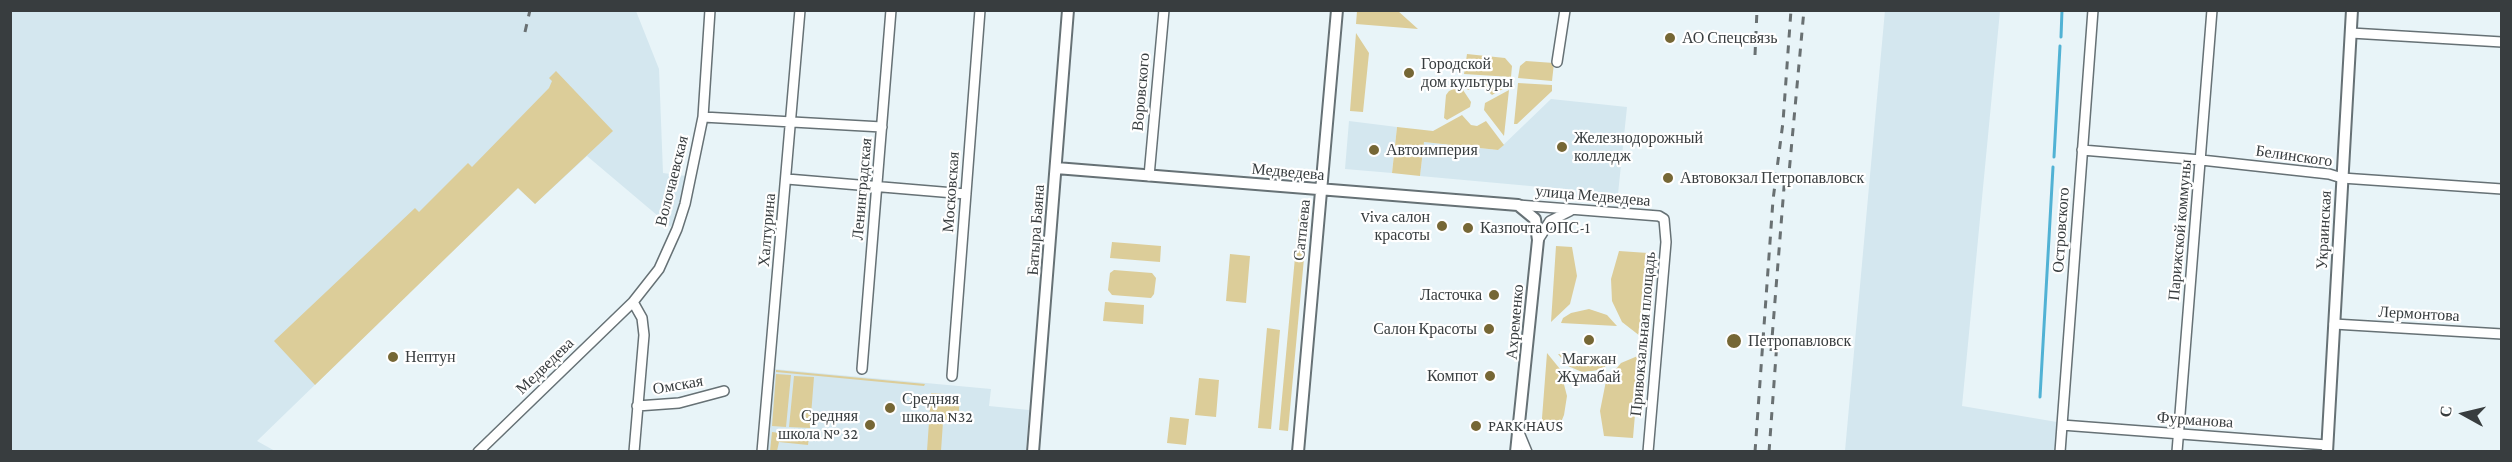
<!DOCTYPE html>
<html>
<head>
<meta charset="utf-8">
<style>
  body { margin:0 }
  #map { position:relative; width:2512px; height:462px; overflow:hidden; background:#e8f4f8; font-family:"Crimson Pro",serif }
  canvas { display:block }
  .frame { position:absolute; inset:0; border:12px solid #383d3f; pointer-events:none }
  .north { position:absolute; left:2434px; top:384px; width:60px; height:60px; -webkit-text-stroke:4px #fff; paint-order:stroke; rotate:278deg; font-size:16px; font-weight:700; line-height:24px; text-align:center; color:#383d3f }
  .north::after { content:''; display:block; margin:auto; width:21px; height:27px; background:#383d3f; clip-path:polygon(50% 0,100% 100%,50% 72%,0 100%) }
</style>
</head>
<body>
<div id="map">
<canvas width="2512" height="462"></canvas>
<div class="frame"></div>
<div class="north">С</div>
</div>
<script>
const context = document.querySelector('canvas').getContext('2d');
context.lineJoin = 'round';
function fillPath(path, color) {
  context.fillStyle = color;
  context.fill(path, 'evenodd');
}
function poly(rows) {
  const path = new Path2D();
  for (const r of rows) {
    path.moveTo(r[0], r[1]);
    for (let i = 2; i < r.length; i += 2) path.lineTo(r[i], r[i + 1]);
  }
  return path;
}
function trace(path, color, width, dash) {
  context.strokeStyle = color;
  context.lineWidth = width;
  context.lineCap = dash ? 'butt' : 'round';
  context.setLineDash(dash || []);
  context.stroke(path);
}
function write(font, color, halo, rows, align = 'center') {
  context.font = font + ' "Crimson Pro",serif';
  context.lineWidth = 4.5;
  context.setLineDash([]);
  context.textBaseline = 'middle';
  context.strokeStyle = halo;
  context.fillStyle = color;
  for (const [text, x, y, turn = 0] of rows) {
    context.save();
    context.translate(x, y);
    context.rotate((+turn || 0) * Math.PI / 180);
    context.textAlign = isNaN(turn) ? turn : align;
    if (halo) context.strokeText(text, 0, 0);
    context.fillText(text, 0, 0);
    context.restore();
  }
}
const built = poly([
  [1885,10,2000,11,1962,406,2057,422,2055,451,1845,451],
  [10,11,636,11,659,69,663,173,686,176,681,200,671,227,587,156,535,204,518,188,257,441,275,451,11,451],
  [1551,99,1627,107,1618,194,1420,176,1424,142,1498,150],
  [1349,121,1397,127,1392,173,1345,169],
  [774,369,991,389,989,406,1029,410,1026,451,767,452]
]);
const green = poly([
  [1357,11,1398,11,1418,29,1356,24],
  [1356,33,1369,53,1363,112,1350,111],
  [1467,54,1505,58,1512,66,1511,77,1464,74],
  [1526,61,1554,63,1552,81,1518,78,1520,66],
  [556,71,613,131,535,204,518,188,315,385,274,341,415,208,419,212,468,163,472,167,549,88,552,81,549,78],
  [1464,79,1510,83,1510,85,1492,95,1483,87,1476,86,1468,90,1463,83],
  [1518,83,1552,85,1552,91,1517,124,1514,124],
  [1456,88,1463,90,1471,102,1470,107,1447,120,1444,118,1446,95,1449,91],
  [1509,90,1504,136,1484,110,1485,103],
  [1462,115,1471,125,1477,126,1486,121,1504,145,1498,150,1424,142,1420,176,1392,173,1397,127,1433,131],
  [1299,214,1308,215,1288,431,1279,430],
  [1112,242,1161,246,1160,262,1110,258],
  [1556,246,1572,247,1577,276,1570,304,1551,322],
  [1619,251,1648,253,1640,336,1622,322,1612,301,1611,279],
  [1230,254,1250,256,1246,303,1226,301],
  [1114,270,1152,273,1156,278,1154,294,1151,298,1112,295,1108,290,1110,273],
  [1105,302,1144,305,1143,324,1103,321],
  [1589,309,1607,315,1617,326,1561,323,1563,318,1571,313],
  [1267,328,1280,330,1271,429,1258,428],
  [1547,353,1560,369,1567,396,1564,415,1557,432,1541,431],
  [1558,354,1616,359,1600,370,1582,372,1568,366],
  [1640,355,1633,438,1604,436,1600,411,1606,381,1621,363],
  [776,370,925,384,924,386,776,372],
  [776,374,791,375,786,427,772,426],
  [794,376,814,377,810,428,789,427],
  [1199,378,1219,380,1216,417,1195,415],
  [931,393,960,395,958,423,943,422,941,451,927,451],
  [1170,417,1189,419,1186,445,1167,443],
  [772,432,809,436,808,445,779,442,777,451,770,451]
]);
const stream = poly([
  [2061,37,2062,10],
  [2054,157,2060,46],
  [2040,397,2053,167]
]);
const minor = poly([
  [2351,33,2502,42],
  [1557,62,1565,10],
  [703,117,882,127],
  [2082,150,2201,160,2329,174,2342,178,2502,189],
  [1149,176,1164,10],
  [787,179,966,194],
  [1518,205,1659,216,1664,219,1666,242,1648,452],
  [1538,240,1550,221,1570,211],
  [2334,324,2502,334],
  [862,369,891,10],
  [952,376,980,10],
  [637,406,679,403,724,391],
  [2062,425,2327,445],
  [1520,435,1527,452],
  [478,452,633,302],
  [634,452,644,335,642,318,633,302,659,269,677,229,685,204,703,117,710,10],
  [762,452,800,10],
  [2060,452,2093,10],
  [2177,452,2212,10]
]);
const tertiary = poly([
  [1056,168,1518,205,1535,219,1538,240,1516,452],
  [1033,452,1068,10],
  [1298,452,1337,10],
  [2327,452,2352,10]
]);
const rail = poly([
  [525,32,530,10],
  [1755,55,1757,10],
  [1788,184,1804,10],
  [1771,351,1785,175],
  [1755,452,1773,200,1783,122,1791,10],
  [1769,452,1777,342]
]);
const markers = [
  [1670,38,6,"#766735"],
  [1409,73,6,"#766735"],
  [1562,147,6,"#766735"],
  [1374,150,6,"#766735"],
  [1668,178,6,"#766735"],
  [1442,226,6,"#766735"],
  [1468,228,6,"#766735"],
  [1494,295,6,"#766735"],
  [1489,329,6,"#766735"],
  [1589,340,6,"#766735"],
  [1734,341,8,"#766735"],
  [393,357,6,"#766735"],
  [1490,376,6,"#766735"],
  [890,408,6,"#766735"],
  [870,425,6,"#766735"],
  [1476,426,6,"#766735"]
];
const poiNames = [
  ["АО Спецсвязь",1682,38],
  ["Городской",1421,64],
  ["дом культуры",1421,82],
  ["Железнодорожный",1574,138],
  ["колледж",1574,156],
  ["Автоимперия",1386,150],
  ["Автовокзал Петропавловск",1680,178],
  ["Viva cалон",1430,217,"right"],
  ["красоты",1430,235,"right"],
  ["Казпочта ОПС-1",1480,228],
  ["Ласточка",1482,295,"right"],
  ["Салон Красоты",1477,329,"right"],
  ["Петропавловск",1748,341],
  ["Нептун",405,357],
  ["Мағжан",1589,359,"center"],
  ["Жұмабай",1589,377,"center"],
  ["Компот",1478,376,"right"],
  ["Средняя",902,399],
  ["школа N32",902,417],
  ["Средняя",858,416,"right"],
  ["школа № 32",858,434,"right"],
  ["PARK HAUS",1488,426]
];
const streetNames = [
  ["Воровского",1141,92,-85],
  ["Белинского",2294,156,8],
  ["Медведева",1288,172,5],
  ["Волочаевская",672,181,-76],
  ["Ленинградская",862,189,-85],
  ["Московская",951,192,-86],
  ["улица Медведева",1593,196,5],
  ["Халтурина",767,230,-85],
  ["Батыра Баяна",1036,230,-86],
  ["Сатпаева",1302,230,-84],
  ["Островского",2061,230,-86],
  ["Парижской коммуны",2180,230,-85],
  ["Украинская",2324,230,-87],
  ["Лермонтова",2419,314,3],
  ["Ахременко",1515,322,-85],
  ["Привокзальная площадь",1643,334,-85],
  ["Медведева",545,366,-44],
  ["Омская",678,385,-10],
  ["Фурманова",2195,420,4]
];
fillPath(built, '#d4e7ef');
fillPath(green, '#dccd99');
trace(stream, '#51b2d4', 3);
trace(minor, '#667175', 12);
trace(tertiary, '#667175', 14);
trace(minor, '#fff', 9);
trace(tertiary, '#fff', 10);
trace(rail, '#697072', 3, [8, 8]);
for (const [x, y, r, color] of markers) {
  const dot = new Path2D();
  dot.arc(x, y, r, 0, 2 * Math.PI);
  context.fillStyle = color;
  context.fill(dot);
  trace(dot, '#fff', 2);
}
write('16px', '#383d3f', '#fff', poiNames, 'left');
write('16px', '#383d3f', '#fff', streetNames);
</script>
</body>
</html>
